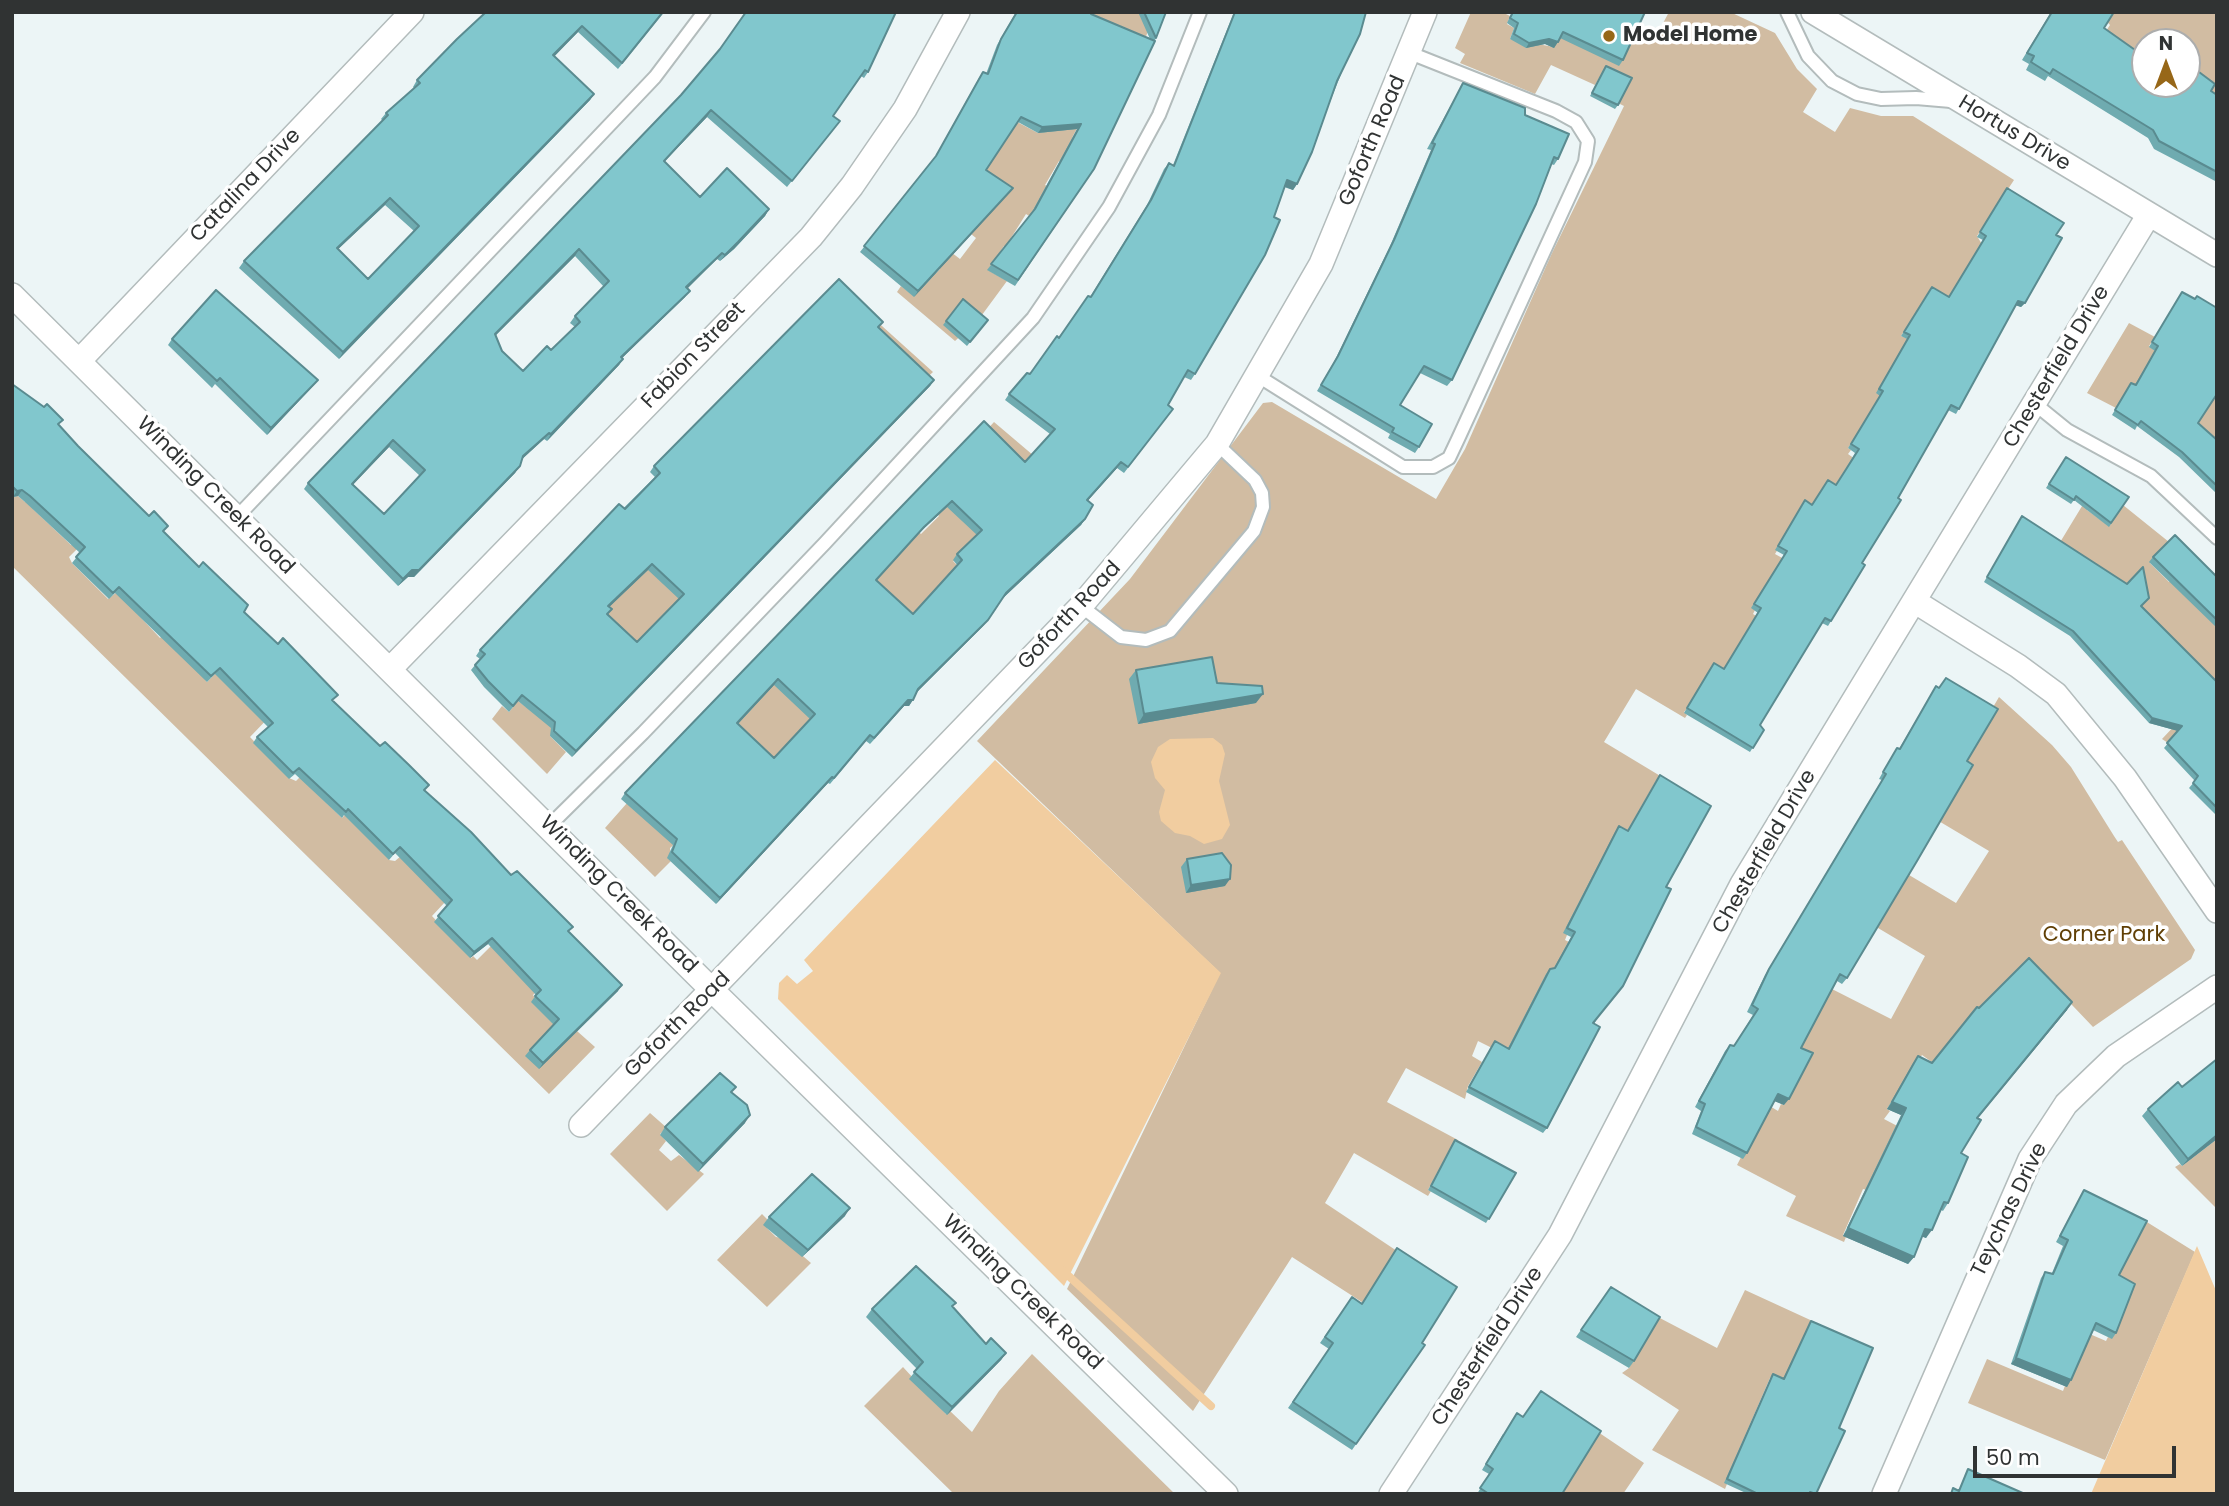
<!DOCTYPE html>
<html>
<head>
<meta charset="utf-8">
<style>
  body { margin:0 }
  #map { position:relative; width:2229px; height:1506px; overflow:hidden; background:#ecf5f6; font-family:Poppins,sans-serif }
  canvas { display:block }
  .frame { position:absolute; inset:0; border:14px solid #303333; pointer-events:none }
  .north { position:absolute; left:2131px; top:28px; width:70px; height:70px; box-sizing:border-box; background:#fff; border:2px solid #acadad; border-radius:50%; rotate:0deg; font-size:19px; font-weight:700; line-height:28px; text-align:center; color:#303333 }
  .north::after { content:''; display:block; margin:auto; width:24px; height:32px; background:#976718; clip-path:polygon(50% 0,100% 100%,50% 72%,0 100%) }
  .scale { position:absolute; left:1973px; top:1446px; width:203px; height:32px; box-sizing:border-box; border:4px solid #303333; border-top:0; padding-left:9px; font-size:21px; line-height:24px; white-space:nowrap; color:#303333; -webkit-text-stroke:5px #fff; paint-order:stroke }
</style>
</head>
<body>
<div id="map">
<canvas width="2229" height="1506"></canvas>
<div class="frame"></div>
<div class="north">N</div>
<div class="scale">50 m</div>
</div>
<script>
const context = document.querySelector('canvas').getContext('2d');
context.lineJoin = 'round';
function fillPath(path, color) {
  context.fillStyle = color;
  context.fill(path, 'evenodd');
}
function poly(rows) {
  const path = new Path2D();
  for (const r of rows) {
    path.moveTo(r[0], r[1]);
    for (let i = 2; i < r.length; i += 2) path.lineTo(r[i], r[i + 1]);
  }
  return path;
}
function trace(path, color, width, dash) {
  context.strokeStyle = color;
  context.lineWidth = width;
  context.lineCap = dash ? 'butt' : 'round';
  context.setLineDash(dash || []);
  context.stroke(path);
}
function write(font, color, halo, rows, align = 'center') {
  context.font = font + ' Poppins,sans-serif';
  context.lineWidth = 7;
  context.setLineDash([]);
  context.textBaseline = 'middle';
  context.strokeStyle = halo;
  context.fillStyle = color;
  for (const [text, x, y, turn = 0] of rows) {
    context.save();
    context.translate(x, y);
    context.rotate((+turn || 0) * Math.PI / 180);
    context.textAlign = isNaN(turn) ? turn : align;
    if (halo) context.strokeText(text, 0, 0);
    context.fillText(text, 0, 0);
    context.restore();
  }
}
const green = poly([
  [1090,12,1154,12,1144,43,1081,121,1073,136,1071,142,1079,173,1059,161,1045,185,1067,198,1048,228,1026,214,1011,238,1031,251,1025,261,1004,246,988,270,1007,281,979,319,955,341,897,292,901,286,914,296,940,269,932,262,917,226,960,259,976,238,971,234,959,159,985,105,1038,133,1043,132],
  [1471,12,1502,12,1510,16,1507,24,1514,28,1510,39,1554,47,1572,12,1653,42,1669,12,1730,12,1775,33,1797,69,1817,89,1803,112,1835,132,1850,108,1881,116,1913,116,2014,180,1977,236,1983,246,1951,300,1929,292,1901,336,1908,339,1883,398,1848,448,1851,450,1848,454,1855,459,1850,462,1833,489,1824,512,1807,502,1775,554,1784,559,1752,608,1755,610,1753,614,1758,617,1729,666,1684,712,1687,715,1685,718,1636,689,1604,742,1662,777,1656,781,1567,935,1565,940,1571,943,1508,1056,1478,1041,1472,1056,1482,1062,1468,1086,1465,1099,1406,1068,1387,1102,1458,1140,1456,1146,1451,1147,1428,1190,1431,1191,1428,1196,1354,1153,1325,1203,1400,1253,1365,1304,1292,1257,1193,1411,1067,1289,1220,973,977,741,1130,579,1263,403,1272,402,1436,499,1465,449,1552,253,1624,106,1618,103,1604,70,1595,85,1551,65,1535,94,1460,63,1465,54,1455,48],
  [2098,12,2217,12,2217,106,2187,73,2187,42,2145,42,2145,68,2100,40,2110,25],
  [872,317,933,372,550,736,566,752,547,774,492,719,502,706,509,712,518,701,526,707,577,585],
  [2129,323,2155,337,2149,346,2155,351,2150,361,2217,394,2217,448,2128,388,2116,408,2087,393],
  [994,422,1080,495,1014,568,953,561,958,566,842,749,777,756,670,848,671,861,655,877,605,828,627,803,646,820,759,701,903,518,921,534,939,516,923,499],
  [2093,488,2087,510,2109,526,2123,505,2169,542,2150,563,2169,582,2186,564,2217,628,2217,694,2168,743,2162,739,2178,722,2135,695,2028,595],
  [18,496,25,502,28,499,34,510,71,545,80,546,69,557,72,563,108,599,117,592,160,638,167,631,207,682,242,647,275,711,250,737,289,778,296,781,340,737,304,781,342,818,383,776,389,860,395,861,401,856,440,898,446,901,432,916,471,958,473,956,477,960,491,946,539,989,533,995,555,1025,561,1047,577,1031,595,1047,549,1094,12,566,12,497],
  [1999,697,2052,745,2071,767,2114,836,2118,842,2122,840,2195,950,2191,959,2093,1027,2032,963,1936,1065,1922,1055,1887,1109,1890,1111,1884,1119,1903,1129,1867,1190,1863,1189,1843,1235,1846,1237,1844,1242,1786,1216,1796,1196,1737,1165,1768,1105,1778,1111,1781,1104,1784,1105,1809,1051,1798,1046,1828,987,1891,1019,1925,956,1873,925,1904,872,1956,903,1989,851,1937,820,1961,762],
  [650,1113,667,1128,660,1134,666,1141,659,1150,671,1161,679,1155,704,1174,667,1211,610,1154],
  [2217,1139,2217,1209,2175,1167,2180,1164,2182,1166],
  [762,1214,768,1220,767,1228,776,1237,782,1238,811,1263,767,1307,717,1260],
  [2142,1219,2195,1252,2105,1460,1968,1403,1987,1359,2063,1391,2085,1332,2106,1341,2108,1337,2112,1338,2114,1278],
  [1745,1290,1819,1324,1787,1380,1775,1375,1770,1378,1725,1482,1727,1484,1725,1489,1652,1450,1679,1410,1622,1373,1629,1368,1656,1316,1717,1348],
  [1032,1354,1175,1494,954,1494,864,1406,903,1367,946,1414,950,1411,972,1432,999,1391],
  [1595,1430,1644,1463,1623,1494,1562,1494]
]);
const water = poly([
  [1213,738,1222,745,1225,754,1219,781,1230,825,1222,839,1204,844,1190,836,1175,833,1161,821,1159,812,1165,790,1155,778,1151,762,1158,747,1170,739],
  [995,760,1221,973,1064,1286,778,999,779,983,787,975,797,984,813,971,804,960],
  [2197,1246,2217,1293,2217,1494,2091,1494]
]);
const stream = poly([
  [1061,1269,1211,1406]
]);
const service = poly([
  [1787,12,1808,56,1832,81,1857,94,1881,99,1916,98,1951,101],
  [1258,376,1403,467,1433,467,1449,458,1458,439,1585,162,1588,141,1576,122,1556,111,1410,53],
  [2035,404,2067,430,2151,476,2217,538],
  [236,518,655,77,704,12],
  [1081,606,1121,637,1146,640,1170,631,1254,531,1263,507,1262,493,1255,480,1217,444],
  [549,826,643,733,825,543,1033,318,1109,207,1159,115,1200,12]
]);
const minor = poly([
  [1813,12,2217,255],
  [12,295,712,990,1226,1494],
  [80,360,412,12],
  [1914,601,2018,666,2056,694,2125,778,2217,911],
  [390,669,811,237,852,186,905,109,958,12],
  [581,1125,1081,606,1217,444,1321,264,1425,12],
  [1391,1494,1560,1235,1742,884,2148,216],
  [1884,1494,2030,1159,2066,1104,2116,1056,2217,987]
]);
const wall = poly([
  [486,12,664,12,618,69,578,32,554,56,594,94,590,100,339,359,239,268,244,261,383,121,381,119,386,113,414,88,413,87,417,80],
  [385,205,414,231,368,279,338,249],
  [742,12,896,12,868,72,864,78,861,76,833,116,840,121,787,187,707,117,664,162,700,197,769,209,765,216,734,249,720,261,717,259,687,288,685,297,622,358,623,359,619,365,547,441,544,439,522,459,515,473,414,577,408,577,398,586,304,489,308,483,681,95,720,49,744,14],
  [575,256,604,287,575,316,570,323,575,327,551,350,523,371,502,351,496,335],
  [389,447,420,476,384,514,353,484],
  [1016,12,1091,14,1150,39,1138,12,1166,12,1156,38,1094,169,1015,286,987,270,1032,212,1077,129,1038,133,1018,122,986,170,1013,188,914,297,860,252,934,159,979,78,983,72,986,74,997,45],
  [1234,12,1366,12,1297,184,1293,190,1284,187,1195,374,1191,380,1184,377,1168,405,1173,409,1124,473,1117,468,1088,500,1085,519,1081,525,1003,598,983,626,917,692,909,706,904,706,870,744,866,741,830,784,828,783,716,904,667,858,673,845,621,799,625,793,984,421,1025,462,1050,434,1005,400,1009,394,1030,374,1090,297,1147,205,1164,169,1169,163,1173,165],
  [947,507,977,535,957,554,953,560,958,566,913,614,876,581,920,532],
  [774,685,810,719,774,758,738,724],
  [1512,12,1645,12,1623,60,1619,66,1560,38,1554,48,1545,44,1526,48,1510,39,1514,28,1507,23],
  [2051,12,2114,12,2104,28,2145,84,2211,91,2217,95,2217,182,2154,149,2148,138,2048,76,2045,81,2026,70,2029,64,2022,60],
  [1606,66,1618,105,1615,109,1590,96],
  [1463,83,1525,115,1558,159,1554,165,1551,164,1452,380,1447,386,1420,373,1400,405,1419,447,1415,453,1388,438,1390,434,1317,391,1334,362,1390,246,1431,150,1427,149],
  [2007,188,2056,235,2025,303,2021,307,2015,305,1956,414,1948,410,1862,563,1865,565,1828,626,1822,623,1760,725,1764,730,1750,752,1684,713,1711,667,1724,669,1758,613,1751,608,1784,555,1775,550,1805,500,1811,505,1836,485,1855,453,1848,448,1880,396,1876,393,1907,339,1901,336,1932,287,1949,297,1983,240,1977,237],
  [2179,297,2198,423,2217,440,2217,494,2179,457,2137,426,2135,430,2112,415,2128,388,2135,385,2155,351,2149,347],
  [963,299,988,320,967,346,943,325],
  [878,328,934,380,930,386,572,757,550,736,551,728,518,701,509,712,484,687,471,670,480,659,476,656,480,650,655,477,650,472,654,466],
  [648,570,679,599,637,642,608,614,609,607],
  [172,339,313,386,267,435,215,384,212,388,168,345],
  [12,384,59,425,78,446,333,701,569,932,618,991,539,1069,525,1056,530,1050,554,1025,531,1002,536,995,488,944,470,958,434,922,447,906,395,853,389,860,344,815,342,818,295,774,289,779,253,743,257,737,268,727,215,674,207,682,115,593,109,599,72,563,80,553,25,502,18,496,13,497],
  [2066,457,2129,497,2109,527,2074,500,2071,504,2046,488],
  [2019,521,2149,598,2142,606,2217,682,2217,816,2189,788,2195,781,2164,748,2178,731,2149,723,2070,636,1984,582],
  [2153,557,2217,577,2217,628,2149,562],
  [1136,670,1217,683,1256,703,1138,724,1129,679],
  [1936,686,1967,761,1847,978,1842,984,1837,981,1801,1048,1784,1105,1775,1101,1747,1153,1743,1159,1692,1134,1701,1111,1695,1107,1725,1051,1730,1045,1734,1046,1753,1015,1747,1012,1765,975,1882,780,1879,779,1893,754,1897,748,1899,749],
  [1660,775,1666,887,1594,1024,1547,1128,1543,1133,1466,1092,1495,1041,1508,1048,1546,974,1550,969,1554,968,1571,937,1563,933,1615,832,1619,826,1627,831],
  [1187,859,1225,886,1186,893,1181,867],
  [1979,1008,2067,1010,1977,1118,1961,1153,1948,1203,1943,1211,1941,1210,1926,1238,1922,1236,1914,1257,1908,1264,1843,1236,1901,1115,1887,1109,1913,1063,1918,1056,1932,1063],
  [2182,1087,2217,1139,2182,1166,2142,1116,2148,1109],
  [732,1093,745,1123,698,1172,660,1135,665,1127],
  [1455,1140,1516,1173,1486,1223,1428,1190],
  [2084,1190,2119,1275,2116,1333,2112,1339,2093,1330,2067,1387,2011,1364,2041,1278,2045,1272,2052,1273,2063,1246,2056,1242],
  [845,1216,802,1257,763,1225,769,1217],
  [1611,1287,1634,1361,1629,1368,1576,1337],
  [1352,1297,1425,1345,1352,1450,1288,1408,1329,1349,1320,1343],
  [952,1307,986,1344,1006,1353,1001,1360,947,1415,909,1379,917,1369,866,1317,872,1309],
  [1811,1321,1839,1428,1816,1494,1748,1494,1724,1483,1771,1378,1773,1374,1783,1379],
  [1503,1434,1562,1494,1477,1494,1489,1474,1482,1470]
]);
const shadedWall = poly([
  [582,26,578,32,549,62,553,55],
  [1549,39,1558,42,1554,48,1545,44,1526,48,1529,43],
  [594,94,590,100,339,359,343,352],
  [711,110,707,117,659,167,664,161],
  [1081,124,1077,129,1038,133,1042,127],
  [1287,180,1297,184,1293,190,1283,186],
  [1013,188,1009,193,914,297,918,291],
  [390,198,385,205,332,255,337,248],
  [769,209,765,216,734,249,720,261,725,255],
  [579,249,575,256,491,340,495,334],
  [722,253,717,259,682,294,686,287],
  [690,291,685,297,617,363,621,357],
  [2018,301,2025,303,2021,307,2015,305],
  [623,359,619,365,547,441,551,434],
  [318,380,313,386,267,435,271,428],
  [934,380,930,386,572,757,576,751],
  [549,433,544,439,519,462,523,456],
  [393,440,389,447,348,490,352,484],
  [1121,462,1117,468,1083,506,1087,500],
  [520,466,515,473,414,577,408,577,398,586,403,579],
  [22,490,18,496,13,497,17,491],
  [952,501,947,507,920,532,872,586,924,527],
  [1085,519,1081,525,1002,599,1006,593],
  [652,564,648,570,604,612,608,606],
  [988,620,983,626,914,695,918,689],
  [778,679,774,685,733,729,737,723],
  [1263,694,1256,703,1138,724,1144,714],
  [908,700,913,700,909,706,904,706,870,744],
  [2152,718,2182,726,2178,731,2149,723],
  [832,777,828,783,716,904,720,898],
  [1230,879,1225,886,1186,893,1191,885],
  [492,938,488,944,470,958,474,952],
  [622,985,618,991,539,1069,543,1063],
  [2072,1002,2067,1010,1972,1125,1977,1118],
  [1778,1094,1789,1099,1784,1105,1774,1101],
  [1892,1102,1906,1108,1901,1115,1887,1109],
  [750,1115,745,1123,698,1172,703,1164],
  [2217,1135,2217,1139,2182,1166,2188,1159],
  [850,1208,845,1216,802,1257,808,1250],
  [1848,1228,1914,1257,1908,1264,1843,1236],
  [1925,1229,1932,1230,1926,1238,1920,1236],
  [1006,1353,1001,1360,947,1415,952,1407],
  [2016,1358,2071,1380,2067,1387,2011,1364]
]);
const building = poly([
  [486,12,663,12,622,63,582,26,553,55,594,94,343,352,244,261,388,115,386,113,420,83,417,80,457,39,486,12],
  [390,198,419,226,368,279,337,248,390,198],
  [746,12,896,12,868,72,865,70,833,116,840,121,792,181,711,110,664,161,700,197,727,168,769,209,738,242,725,255,722,253,686,287,690,291,621,357,623,359,551,434,549,433,523,456,520,466,419,570,412,570,403,579,308,483,681,95,720,49,746,12],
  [579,249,609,281,575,316,580,322,551,350,547,346,523,371,502,351,495,334,579,249],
  [393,440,425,470,384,514,352,484,393,440],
  [1017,12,1091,12,1091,14,1155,41,1094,169,1018,280,991,264,1035,209,1081,124,1042,127,1021,117,986,170,1013,188,918,291,864,246,936,156,983,72,988,74,1001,39,1017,12],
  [1144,12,1166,12,1156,38,1144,12],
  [1235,12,1366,12,1360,34,1337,81,1312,152,1297,184,1287,180,1274,217,1280,220,1265,255,1195,374,1188,370,1168,405,1173,409,1128,467,1121,462,1087,500,1093,505,1085,519,1006,593,988,620,918,689,913,700,908,700,874,738,870,735,834,778,832,777,720,898,672,852,677,839,625,793,984,421,1025,462,1055,429,1009,394,1027,373,1030,374,1057,336,1059,338,1088,296,1091,297,1151,200,1169,163,1174,166,1235,12],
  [952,501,982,530,957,554,962,560,913,614,876,580,924,527,952,501],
  [778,679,815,714,774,758,737,723,778,679],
  [1513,12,1645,12,1623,60,1563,32,1558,42,1549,39,1529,43,1514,34,1518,23,1510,18,1513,12],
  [2052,12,2114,12,2104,28,2145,57,2145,84,2187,84,2187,63,2215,84,2211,91,2217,95,2217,172,2159,141,2153,130,2053,69,2050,74,2031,62,2034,56,2027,53,2052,12],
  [1606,66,1632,78,1618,105,1592,93,1606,66],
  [1463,83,1525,108,1525,115,1569,134,1558,159,1554,157,1536,204,1452,380,1424,366,1400,405,1432,424,1419,447,1392,432,1394,428,1321,385,1338,356,1394,240,1435,144,1432,143,1463,83],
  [2007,188,2064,223,2056,235,2062,238,2025,303,2018,301,1959,409,1951,405,1898,498,1901,500,1862,563,1865,565,1831,621,1825,618,1760,725,1764,730,1753,748,1687,708,1714,663,1724,669,1761,608,1754,604,1787,551,1778,546,1805,500,1812,505,1828,480,1836,485,1859,449,1851,444,1883,391,1879,389,1910,335,1904,332,1932,287,1949,297,1986,236,1980,232,2007,188],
  [839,279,883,322,878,327,934,380,576,751,554,731,555,722,522,695,513,706,488,681,475,665,485,654,480,650,619,504,625,509,660,473,654,466,839,279],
  [652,564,684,594,637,642,607,614,612,609,608,606,652,564],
  [216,290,318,380,271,428,220,378,217,381,172,339,216,290],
  [2182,292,2195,299,2197,296,2217,308,2217,394,2198,423,2217,440,2217,486,2182,452,2141,421,2138,425,2115,410,2131,383,2136,385,2158,346,2152,342,2182,292],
  [963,299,988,320,970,342,946,321,963,299],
  [12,384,44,407,47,404,63,420,58,424,78,446,149,516,154,511,168,526,163,531,199,567,203,562,248,605,244,612,278,644,283,638,338,695,332,700,380,746,385,742,409,765,429,785,424,790,471,832,511,875,517,871,573,927,568,931,622,985,543,1063,530,1050,559,1019,535,996,541,990,492,938,474,952,438,916,452,900,400,847,393,854,348,809,346,812,299,768,293,773,257,737,273,723,220,668,211,676,119,587,113,593,76,557,85,547,30,496,22,490,17,491,12,486,12,384],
  [2066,457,2129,497,2111,523,2076,496,2074,500,2049,484,2066,457],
  [2022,516,2127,584,2143,567,2149,598,2141,606,2217,682,2217,808,2193,783,2198,776,2167,743,2182,726,2152,718,2073,631,1987,577,2022,516],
  [2175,535,2217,577,2217,620,2153,557,2175,535],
  [1212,657,1217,683,1262,686,1263,694,1144,714,1136,670,1212,657],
  [1946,678,1998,709,1967,761,1973,765,1917,861,1847,978,1840,974,1801,1048,1813,1053,1789,1099,1778,1094,1747,1153,1696,1127,1705,1104,1699,1101,1730,1045,1734,1046,1758,1009,1752,1005,1769,969,1886,774,1883,772,1897,748,1900,749,1936,686,1939,688,1946,678],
  [1660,775,1711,806,1666,887,1671,889,1623,986,1593,1023,1600,1027,1547,1128,1469,1087,1495,1041,1509,1049,1550,969,1555,968,1575,932,1567,928,1619,826,1628,831,1660,775],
  [1222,853,1231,865,1230,879,1191,885,1187,859,1222,853],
  [2029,958,2072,1002,1977,1118,1981,1120,1961,1153,1968,1157,1948,1203,1944,1202,1932,1230,1925,1229,1914,1257,1848,1228,1906,1108,1892,1102,1918,1056,1932,1063,1977,1007,1979,1008,2029,958],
  [2217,1059,2217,1135,2188,1159,2148,1109,2178,1082,2182,1087,2217,1059],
  [720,1073,736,1087,731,1092,747,1105,750,1115,703,1164,665,1127,720,1073],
  [1455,1140,1516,1173,1489,1219,1431,1186,1455,1140],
  [812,1174,850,1208,808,1250,769,1217,812,1174],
  [2084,1190,2147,1221,2119,1275,2135,1284,2116,1333,2096,1323,2071,1380,2016,1358,2045,1272,2053,1274,2068,1240,2060,1236,2084,1190],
  [1397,1248,1457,1287,1422,1343,1425,1345,1356,1444,1293,1402,1333,1343,1325,1337,1352,1297,1362,1304,1397,1248],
  [916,1266,956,1303,952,1306,986,1344,991,1338,1006,1353,952,1407,914,1372,923,1362,872,1309,916,1266],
  [1611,1287,1660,1317,1634,1361,1581,1330,1611,1287],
  [1811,1321,1873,1348,1839,1428,1845,1431,1816,1494,1810,1492,1809,1494,1758,1494,1727,1479,1773,1374,1784,1379,1811,1321],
  [1541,1391,1601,1431,1562,1494,1489,1494,1480,1488,1493,1469,1486,1464,1517,1413,1523,1417,1541,1391],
  [1968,1469,2025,1494,1951,1494,1953,1488,1959,1491,1968,1469]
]);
const markers = [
  [1609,36,7,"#976718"]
];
const poiNames = [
  ["Model Home",1623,36]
];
const streetNames = [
  ["Hortus Drive",2014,134,31],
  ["Goforth Road",1373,141,-67],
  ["Catalina Drive",246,186,-46],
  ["Fabion Street",694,356,-46],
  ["Chesterfield Drive",2057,367,-59],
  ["Winding Creek Road",215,496,45],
  ["Goforth Road",1070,616,-47],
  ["Chesterfield Drive",1765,852,-60],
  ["Winding Creek Road",618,895,45],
  ["Goforth Road",678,1025,-45],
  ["Teychas Drive",2010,1210,-64],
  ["Winding Creek Road",1022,1293,44],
  ["Chesterfield Drive",1488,1347,-57]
];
const parkNames = [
  ["Corner Park",2104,936]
];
fillPath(green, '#d1bca2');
fillPath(water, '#f1cda0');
trace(stream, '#f1cda0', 8);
trace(service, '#b3bcbc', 16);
trace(minor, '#b3bcbc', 26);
trace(service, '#fff', 12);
trace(minor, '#fff', 23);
fillPath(wall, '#6fabb0');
fillPath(shadedWall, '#5a8b90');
fillPath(building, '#81c7cd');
trace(building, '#5a8b90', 2);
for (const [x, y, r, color] of markers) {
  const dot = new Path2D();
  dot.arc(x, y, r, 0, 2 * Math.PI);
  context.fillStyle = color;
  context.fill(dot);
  trace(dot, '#fff', 2.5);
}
write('bold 21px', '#303333', '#fff', poiNames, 'left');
write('21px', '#303333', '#fff', streetNames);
write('21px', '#603f05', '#fff', parkNames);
</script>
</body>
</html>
